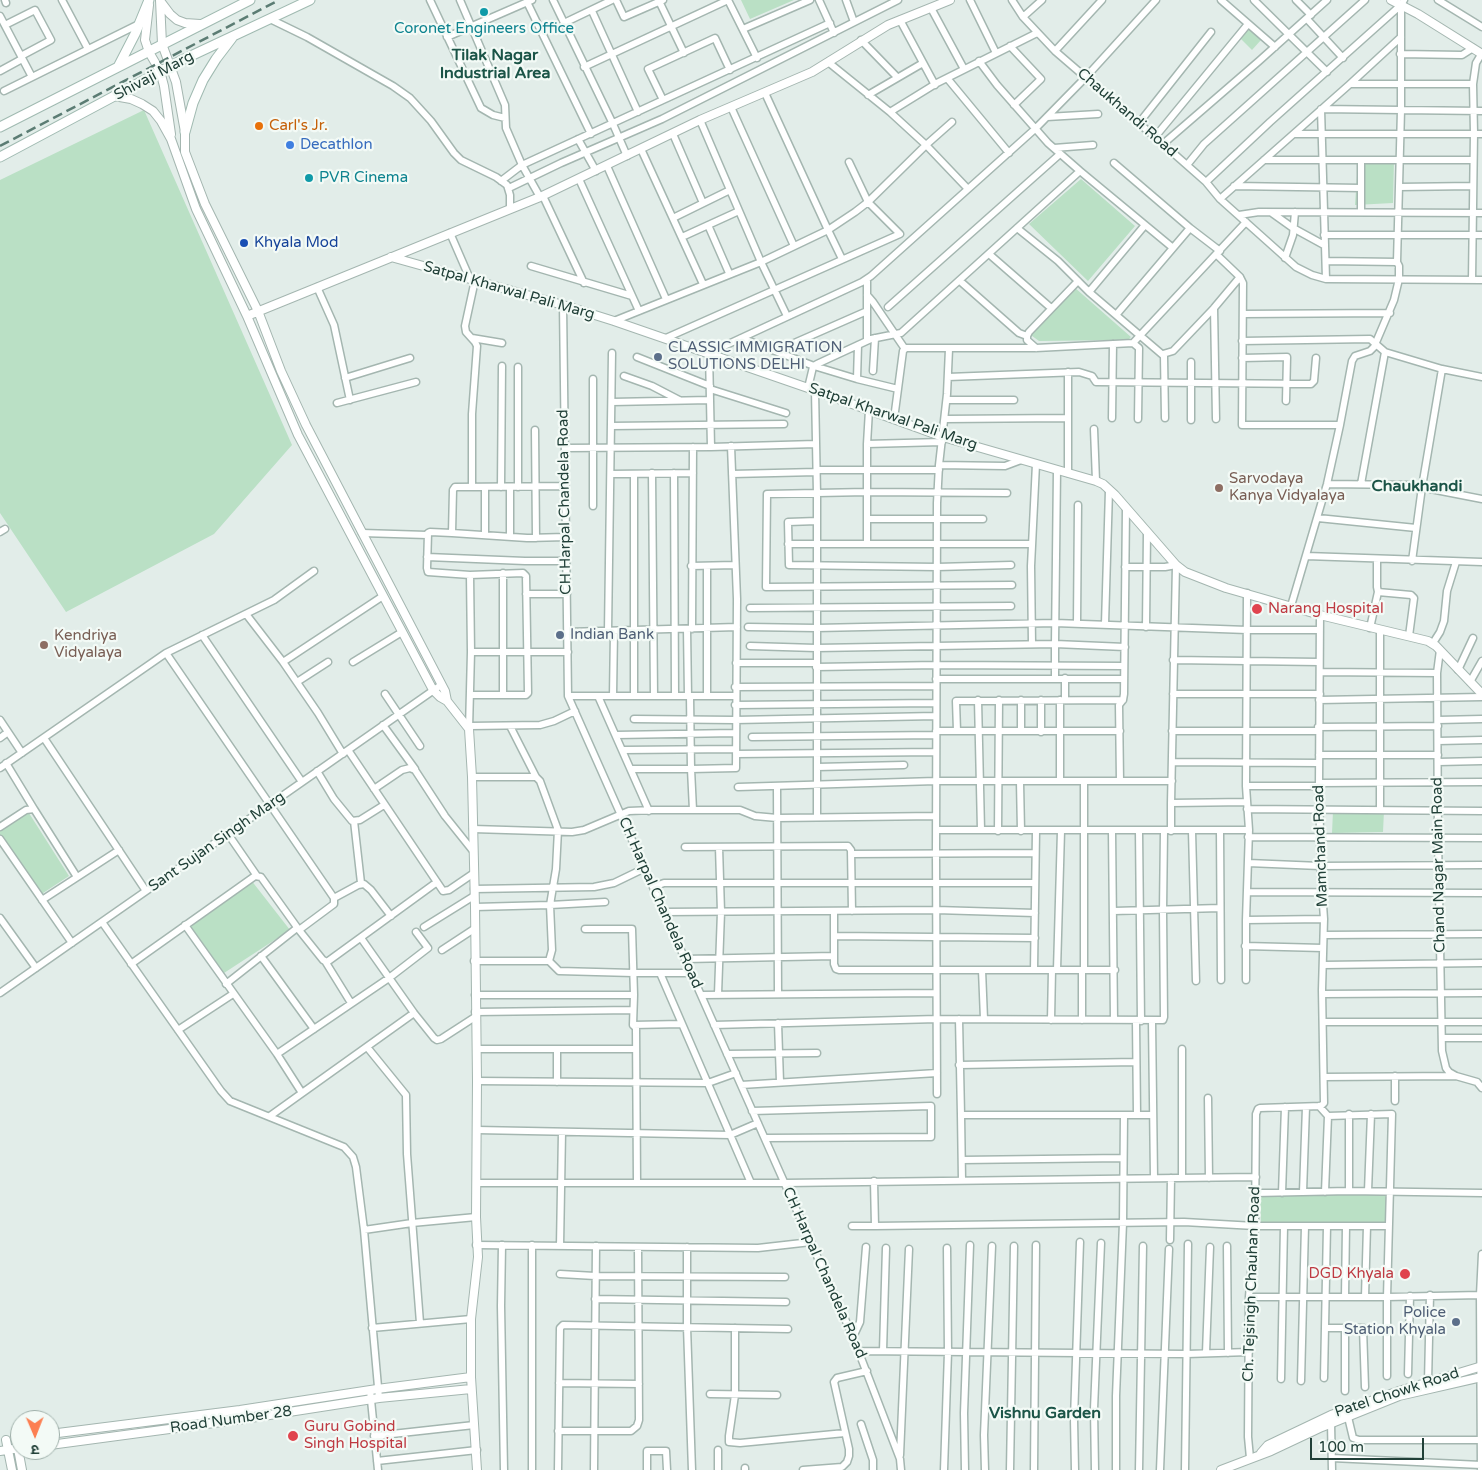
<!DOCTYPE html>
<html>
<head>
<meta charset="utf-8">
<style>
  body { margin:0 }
  #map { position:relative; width:1482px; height:1470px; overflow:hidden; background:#e2ede9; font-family:"Varela Round","Noto Sans Devanagari",sans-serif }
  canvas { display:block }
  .north { position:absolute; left:10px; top:1410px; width:50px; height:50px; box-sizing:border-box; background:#f3faf6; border:1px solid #9fb0aa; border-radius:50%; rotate:179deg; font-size:14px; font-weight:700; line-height:20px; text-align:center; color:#214038 }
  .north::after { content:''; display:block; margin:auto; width:18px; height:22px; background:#fc7f52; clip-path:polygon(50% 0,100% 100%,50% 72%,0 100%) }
  .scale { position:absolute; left:1310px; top:1438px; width:114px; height:22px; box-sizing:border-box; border:2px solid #214038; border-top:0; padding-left:6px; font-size:15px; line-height:18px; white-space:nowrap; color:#214038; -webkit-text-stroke:4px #f3faf6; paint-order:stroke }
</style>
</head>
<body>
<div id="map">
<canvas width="1482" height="1470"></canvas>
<div class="north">उ</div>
<div class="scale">100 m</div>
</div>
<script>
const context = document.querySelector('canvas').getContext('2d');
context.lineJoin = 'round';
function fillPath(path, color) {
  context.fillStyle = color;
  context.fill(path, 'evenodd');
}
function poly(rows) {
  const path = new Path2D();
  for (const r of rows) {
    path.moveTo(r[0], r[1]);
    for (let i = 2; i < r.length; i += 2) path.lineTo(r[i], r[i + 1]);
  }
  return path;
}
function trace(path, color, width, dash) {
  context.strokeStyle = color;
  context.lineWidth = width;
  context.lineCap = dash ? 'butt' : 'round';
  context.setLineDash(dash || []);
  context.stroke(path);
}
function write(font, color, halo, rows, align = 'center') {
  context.font = font + ' "Varela Round",sans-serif';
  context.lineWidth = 4.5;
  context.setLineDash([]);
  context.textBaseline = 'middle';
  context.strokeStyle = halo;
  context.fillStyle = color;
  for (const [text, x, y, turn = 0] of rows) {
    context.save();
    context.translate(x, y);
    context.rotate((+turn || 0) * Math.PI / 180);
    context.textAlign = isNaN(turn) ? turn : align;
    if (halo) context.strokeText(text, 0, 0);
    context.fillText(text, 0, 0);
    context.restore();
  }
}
const green = poly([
  [741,0,794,0,750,19],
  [1245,25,1261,40,1252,50,1236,34],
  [144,110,292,445,214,534,66,612,0,513,0,180],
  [1358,160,1394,160,1393,203,1355,205],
  [1081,179,1135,226,1088,281,1029,224],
  [1074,287,1131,337,1128,340,1039,341,1028,333],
  [27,810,69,876,40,895,0,840,0,828],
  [1333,811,1384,811,1383,832,1332,833],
  [251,880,290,930,224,973,190,925],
  [1387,1190,1386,1222,1261,1225,1260,1193]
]);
const minor = poly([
  [5,0,6,3],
  [62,0,88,49],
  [430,0,481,108,493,115,505,118],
  [460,0,505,105,506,128,522,165,540,197],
  [553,0,613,124,627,156],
  [616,0,624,17,663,0],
  [728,0,757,58],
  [819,0,834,33],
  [846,0,854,22],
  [970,0,996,53],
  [1012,0,1023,17,1055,51,1163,144,1206,182,1220,199,1296,267,1312,275,1326,279,1482,280],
  [1221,0,1275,47],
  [1254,0,1327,72],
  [1296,0,1311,15],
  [1438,0,1482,27],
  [659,1,684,53],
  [527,2,591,134],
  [931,8,964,69],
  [592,11,638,112],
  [0,16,32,77],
  [1023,17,1042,0],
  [270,19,307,37,393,86,410,98,431,121,454,153,461,160,496,177,507,185,510,195,510,209],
  [1307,19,1343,58],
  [900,20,935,85],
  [564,23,612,0],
  [5,25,35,10,51,40,21,56],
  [743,29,810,0],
  [447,37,532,0],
  [861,40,897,77],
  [1010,46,1041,79,1014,105],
  [1055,51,1102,0],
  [1400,54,1462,55,1473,48],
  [979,61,997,85,1048,143,1080,171,1173,248],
  [828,62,890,112,926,145,868,202,855,212,828,230,842,259],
  [584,67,728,0],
  [0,71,22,59],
  [947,78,1009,153],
  [1350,84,1401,37],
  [4,91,139,24],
  [868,95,923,63],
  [663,100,648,69,715,38,730,70],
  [731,107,794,246],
  [890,112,937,83,1037,33],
  [1047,117,1098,114],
  [700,120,761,262,787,316],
  [952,122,926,145,968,189],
  [1139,123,1211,32],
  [673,134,703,203],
  [1294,134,1482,134],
  [1155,137,1248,24],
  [578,139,596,171],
  [1163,144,1259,61,1327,0],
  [1054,148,1093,145],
  [641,149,703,284],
  [1264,160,1473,160],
  [1114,163,1190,228,1220,251],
  [1187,165,1204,144,1365,0],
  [607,166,666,299],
  [579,179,639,311],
  [501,181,522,165,830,23],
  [1206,182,1270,122,1401,5,1404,0],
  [1234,186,1361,188],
  [1399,187,1473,186],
  [509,188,561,163,662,119,898,0],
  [543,196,584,283],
  [1220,199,1350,84,1473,84],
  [1361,212,1361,160],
  [1272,213,1293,228,1324,245],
  [1239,215,1259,212,1482,213],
  [673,218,730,190],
  [708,225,729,273],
  [1017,228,1058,261,1089,292,1164,356,1165,418],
  [450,233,470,279],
  [1324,235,1482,235],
  [682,237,739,211],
  [989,254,1051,308],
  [1217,255,1240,277,1243,283,1242,425,1340,425],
  [1285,258,1293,235,1295,212],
  [1397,262,1401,110,1401,5],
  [531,266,632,296],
  [867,279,867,340],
  [1326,279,1321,109,1482,111],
  [1472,280,1474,133,1473,84,1476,63,1482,53],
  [960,281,1019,333,1027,336,1027,340,1036,348],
  [317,287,334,325,350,400],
  [1089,292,1145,225],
  [867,295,873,302,905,349],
  [563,305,568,696,853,1337,900,1459,901,1470],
  [888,307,1060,154],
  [1214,308,1216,419],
  [1243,314,1390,313],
  [1116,315,1190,228],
  [614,321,761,262,828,230,765,93],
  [1027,336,1029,332,1078,281],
  [472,338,502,343],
  [666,338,900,234,868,202,849,162],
  [741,338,814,366,857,379,898,389],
  [1242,341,1370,339,1385,352,1442,369,1482,377],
  [1133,343,1139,348,1138,419],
  [776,351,867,311],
  [1163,354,1173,351,1214,308,1240,277],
  [637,357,710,386],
  [1242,358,1287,357,1286,401],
  [1191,362,1191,420],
  [518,367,518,487],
  [873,371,875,338],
  [624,376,652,386,679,400],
  [948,377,1079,372,1092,376,1096,382,1311,384,1314,381,1316,358],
  [345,378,410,358],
  [593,379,593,506],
  [857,379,858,345],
  [808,388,813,367,817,364,871,339,901,333,1080,171],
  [710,389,786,413],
  [815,390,817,494,817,817],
  [947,400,1014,400],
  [612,402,710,400],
  [337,403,416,382],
  [1112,418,1113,344],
  [894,419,903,351,905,348,1036,348,1133,343,1246,222],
  [945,419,1067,418],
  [611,426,784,424],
  [1094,429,1096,481],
  [535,430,536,538],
  [816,444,711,447,709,353,862,282,871,276,1035,129,1086,77,1156,0],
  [867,444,942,442],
  [565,448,711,447],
  [939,465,1005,466,1021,460],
  [817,470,939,470],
  [652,473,654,696],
  [674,473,675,696],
  [1068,473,1068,372],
  [611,474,693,473],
  [732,474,817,472],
  [1327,484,1410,485,1482,499],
  [1361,484,1385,352],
  [472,487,472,414,477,346,475,342,466,332,465,326,475,280],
  [501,487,502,366],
  [1007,493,867,492,767,494,766,587,1012,585],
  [1318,518,1416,528],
  [867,519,983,519],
  [817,521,788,522,789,565,937,567,1011,565],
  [0,532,5,529],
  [362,533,427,535],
  [452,533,453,490,455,487,565,486],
  [485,535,485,487],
  [510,537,510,487],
  [788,544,1032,544],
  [867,544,867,444,869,410],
  [1306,556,1482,562],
  [427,557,525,561,566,561],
  [1377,559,1377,587,1378,592,1411,595,1414,598,1409,636],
  [1412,561,1422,487,1442,369],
  [691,566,735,565],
  [707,566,707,696],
  [1125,567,1165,567,1176,565,1171,803,1247,802],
  [1247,593,1246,786,1249,830,1246,920,1324,919],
  [526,594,567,594],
  [1291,606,1327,484,1340,425,1352,361,1355,356,1370,351,1374,347,1394,300,1399,279,1399,266,1397,262,1326,261],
  [750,608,1011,606],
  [246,614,283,662,318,713,343,754],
  [1077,623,1078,505],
  [1105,624,1109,490],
  [748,627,816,628,1055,623,1247,630,1319,630],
  [1146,627,1147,532],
  [1370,628,1378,592],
  [687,629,688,696],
  [692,629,693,447],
  [1380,630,1380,809],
  [608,631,612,353],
  [567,632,737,627],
  [202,635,302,782],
  [1433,643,1440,632,1444,621,1447,591,1456,562],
  [1032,644,1031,566,1036,464],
  [750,646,816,648,1055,644,1057,470],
  [1440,650,1437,673,1438,839,1442,1051,1446,1068,1449,1072,1456,1076],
  [471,652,568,652],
  [166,653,334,898,334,904,299,930],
  [1173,660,1319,662],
  [283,662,383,596],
  [353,662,402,632],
  [736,663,816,663],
  [816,667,937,665,1124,666],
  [1458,670,1473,638],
  [1320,672,1437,673],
  [1055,678,1055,644,1125,647],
  [1065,678,1065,700],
  [936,679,1124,679],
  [297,682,328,662],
  [1470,682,1482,661],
  [735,687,936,686],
  [385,694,420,746],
  [1173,694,1320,694],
  [471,695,526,695,528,693,526,576,523,573,470,575,428,572,427,568,428,533,430,532,452,533,527,538,566,537],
  [503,695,503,573],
  [568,696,735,696],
  [598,696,649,811],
  [613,696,614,631],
  [634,696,634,474],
  [978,700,981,830],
  [1041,700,1041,732],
  [1060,700,1060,781],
  [1319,700,1482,697],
  [735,705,936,703],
  [634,719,735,720,936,716],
  [0,720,22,753],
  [1438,720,1482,719],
  [383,725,415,769],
  [470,726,540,725,554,721,575,711],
  [510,726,536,777,540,781,558,830,556,869,550,905,605,902],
  [1318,727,1438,726],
  [469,729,471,652,470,575],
  [936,731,1120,731],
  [957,731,956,701,1123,700],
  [1021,731,1021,700],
  [1172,731,1318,731],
  [616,735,735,733],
  [752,737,936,735],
  [0,738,8,732],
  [44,738,146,891],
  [1438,741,1482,740],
  [348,750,443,891,449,890,474,873],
  [623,750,736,749],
  [736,754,936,752],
  [1319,755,1438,755],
  [1172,762,1319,763],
  [1438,762,1482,761],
  [6,763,34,809],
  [817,767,904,765],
  [0,768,166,653,274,600,314,571],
  [631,769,691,769,690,696],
  [317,771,334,799,352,821,360,820,384,805],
  [472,777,536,777],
  [1084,781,1084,970],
  [1120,781,1119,705,1123,700,1124,694,1126,508],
  [1020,782,1021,831],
  [1319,783,1482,782],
  [1246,786,1319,786],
  [738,787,936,781,1172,781],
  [777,787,778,993],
  [374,789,402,770,410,768,415,770,445,816,473,851],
  [1247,809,1482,811],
  [693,810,691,769,736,768,737,599,731,446],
  [354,821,361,883],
  [0,827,26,810,34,809,77,877],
  [473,829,572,832,584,830,629,811,653,810,740,810,755,816,777,818,936,816],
  [936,830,1249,830],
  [998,831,999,700],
  [1112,831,1114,1020],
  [1139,831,1141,1021],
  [1171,831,1171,803],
  [1192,831,1196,981],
  [1220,831,1221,980],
  [228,834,257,876],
  [1248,837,1482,838],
  [0,839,72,943],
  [685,847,848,846,851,850,852,911],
  [851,854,1035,853],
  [1248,863,1320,866,1482,865],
  [653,887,664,883,1035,883],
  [474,889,594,887,614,883,645,868],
  [1248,892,1482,893],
  [334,898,358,885,364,884,371,890,391,916],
  [42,900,119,850],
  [475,907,550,905,552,950,549,961],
  [834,911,834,964,836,969,839,970,1115,970],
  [1114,911,1220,908],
  [664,912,936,910,1035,913],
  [0,918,36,968],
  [102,922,221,1091,230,1101,344,1147,353,1157,356,1167,364,1230,379,1398],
  [185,925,277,1054,302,1093],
  [424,927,474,896],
  [585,929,632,929,634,995,633,1025,636,1028,637,1183],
  [1324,935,1482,934],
  [834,936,1035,938],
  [361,938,414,1013,434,1038,437,1040,441,1039,475,1017],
  [1245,946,1323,948],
  [442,950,474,929],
  [261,956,314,1029],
  [685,959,834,956],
  [325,961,351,1003],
  [474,961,549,961,559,971,633,973,691,973],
  [131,964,255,876,261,877,299,930,323,960,327,962,437,882],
  [1323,965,1482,963],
  [982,970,984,1019],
  [1034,970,1036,831],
  [1057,970,1061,831],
  [660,973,751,1183],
  [1246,980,1246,920],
  [226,984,297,928],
  [0,993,441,685],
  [718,994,721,912,719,847],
  [1323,994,1482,993],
  [475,995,634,995],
  [701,995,936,993],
  [475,1012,633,1010],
  [959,1019,961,1115],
  [1051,1020,1052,970],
  [1082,1020,1082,970],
  [1136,1021,1137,1115],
  [1152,1021,1154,1178],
  [1323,1022,1482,1022],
  [778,1023,780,1082],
  [633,1025,681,1024],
  [714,1025,937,1019,1163,1020,1164,1017,1163,911,1164,831],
  [178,1030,233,994],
  [1442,1038,1482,1038],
  [367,1047,406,1095,407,1154,420,1323],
  [477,1049,636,1049],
  [557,1049,557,1082],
  [1182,1049,1182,1178],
  [277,1054,389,978,428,948,416,932],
  [727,1054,817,1053],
  [959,1065,1136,1062],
  [1324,1077,1456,1076,1477,1082,1482,1088],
  [477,1081,708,1083,736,1073],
  [741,1085,937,1073],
  [937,1094,936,853,937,503,939,465,947,394,949,349],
  [1208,1098,1209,1178],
  [1395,1101,1395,1076],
  [752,1111,931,1106,931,1137,765,1138],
  [270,1116,414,1013],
  [477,1130,730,1135,758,1123],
  [962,1160,1123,1158],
  [962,1180,961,1115,1153,1115],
  [874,1181,875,1226,1184,1222,1255,1226,1388,1226],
  [477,1183,785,1183,1256,1177],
  [1349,1191,1349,1114],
  [1368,1191,1371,1114],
  [1303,1192,1306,1107],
  [1325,1192,1328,1116],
  [1255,1193,1349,1191,1482,1193],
  [1282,1193,1285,1107],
  [852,1226,875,1226],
  [364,1230,412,1223,476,1217],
  [1170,1240,1171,1178],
  [476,1245,758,1248,811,1242],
  [502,1245,501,1306,504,1470],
  [532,1245,532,1470],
  [560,1246,562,1132],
  [1227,1246,1228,1353],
  [687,1247,687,1327,692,1470],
  [560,1274,595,1276,785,1277],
  [1249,1297,1387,1297,1392,1114,1328,1116,1319,1106],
  [1345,1297,1346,1226],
  [1365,1297,1367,1226],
  [595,1299,786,1302],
  [372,1328,471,1319],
  [735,1328,735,1395,729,1436,729,1442,740,1443,845,1433],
  [1325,1328,1363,1328,1365,1387],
  [853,1337,860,1322,866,1247],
  [859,1351,1187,1354,1249,1352],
  [883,1351,886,1248],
  [1206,1353,1210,1247],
  [1408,1374,1410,1296],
  [1387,1376,1387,1297,1480,1295],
  [1324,1378,1327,1226],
  [1281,1379,1284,1226],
  [1301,1381,1305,1226],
  [1428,1382,1430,1295],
  [559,1383,639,1384],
  [370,1390,378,1470],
  [1345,1391,1345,1328],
  [710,1394,777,1395],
  [1348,1417,1353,1438,1359,1440,1482,1440],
  [1331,1423,1332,1470],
  [861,1424,873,1460,873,1470],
  [558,1431,631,1431,637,1426,639,1420,638,1247],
  [374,1436,474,1425],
  [718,1450,718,1470],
  [900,1455,909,1249],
  [1250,1458,1248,1437,1249,1297,1255,1226,1256,1114,1258,1109,1260,1108,1321,1106,1324,1103,1322,990,1324,919,1321,876,1319,786,1320,615],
  [1332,1458,1481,1465],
  [377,1461,477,1450],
  [745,1468,745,1470],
  [558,1470,560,1328,563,1325,788,1329],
  [594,1470,596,1246],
  [647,1470,647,1451,666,1451,667,1470],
  [803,1470,842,1467,847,1462,849,1456,849,1449,834,1382,837,1378,867,1371],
  [944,1470,948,1352,947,1248],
  [965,1470,964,1413,970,1245],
  [985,1470,984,1435,992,1246],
  [1010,1470,1014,1246],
  [1034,1470,1036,1245],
  [1075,1470,1074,1419,1080,1242],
  [1095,1470,1094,1409,1101,1243],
  [1116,1470,1116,1396,1123,1223,1124,1115],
  [1139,1470,1143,1246],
  [1160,1470,1169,1249],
  [1185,1470,1188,1244],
  [1481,1470,1480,1295,1482,1254]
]);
const tertiary = poly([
  [160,0,162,44,176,82,185,132,185,152,205,204,258,311,281,371,306,425,445,691,447,701,469,729,472,777,475,907,477,1081,476,1217,478,1257,471,1319,471,1377,477,1470],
  [1391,0,1418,14,1482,54],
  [161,2,170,14,177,20,185,23,200,24],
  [149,5,145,40,149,52,160,71,164,86,171,134],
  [114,96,131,99,142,104,153,111,161,121,171,139,196,209,247,316,298,435,433,690,440,697,447,701],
  [391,257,563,305,614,321,808,388,943,437,1096,481,1103,484,1115,495,1176,565,1185,572,1226,588,1320,615,1428,641,1436,646,1482,694],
  [247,316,540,197,700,120,812,72,888,25,950,0],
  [50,1434,240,1410,377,1389,471,1377],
  [16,1438,22,1470],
  [6,1440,12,1470],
  [50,1445,244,1419,379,1398,471,1389],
  [0,1451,13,1449],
  [1261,1453,1268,1445,1331,1415,1399,1391,1482,1366],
  [1221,1470,1271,1451,1322,1427,1399,1396,1482,1377]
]);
const secondary = poly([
  [118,67,135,34,149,0],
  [0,127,250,0],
  [185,132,193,103,203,80,216,59,232,38],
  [0,157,180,61,310,0]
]);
const rail = poly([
  [0,146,279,0]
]);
const markers = [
  [484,12,5,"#0f9aa8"],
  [259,126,5,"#e8710a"],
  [290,145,5,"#3f7fe0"],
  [309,178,5,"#0f9aa8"],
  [244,243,5,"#1a4fb4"],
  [658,357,5,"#5c6f8a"],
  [1219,488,5,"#8d6e63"],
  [1257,609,6,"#e0444e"],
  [560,635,5,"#5c6f8a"],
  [44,645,5,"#8d6e63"],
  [1405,1274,6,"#e0444e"],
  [1456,1322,5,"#5c6f8a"],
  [293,1436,6,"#e0444e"]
];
const cultureNames = [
  ["Coronet Engineers Office",484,29],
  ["PVR Cinema",319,178,"left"]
];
const streetNames = [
  ["Shivaji Marg",154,76,-28],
  ["Chaukhandi Road",1127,113,41],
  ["Satpal Kharwal Pali Marg",509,291,16],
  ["Satpal Kharwal Pali Marg",893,417,19],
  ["CH Harpal Chandela Road",565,502,-91],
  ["Sant Sujan Singh Marg",217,842,-35],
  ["Mamchand Road",1321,846,-92],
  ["Chand Nagar Main Road",1439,865,-91],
  ["CH Harpal Chandela Road",660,903,66],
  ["CH Harpal Chandela Road",824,1273,66],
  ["Ch. Tejsingh Chauhan Road",1252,1284,-88],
  ["Patel Chowk Road",1397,1393,-18],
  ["Road Number 28",231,1420,-8]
];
const foodNames = [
  ["Carl's Jr.",269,126]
];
const shopNames = [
  ["Decathlon",300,145]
];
const transitNames = [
  ["Khyala Mod",254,243]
];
const serviceNames = [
  ["CLASSIC IMMIGRATION",668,348],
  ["SOLUTIONS DELHI",668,365],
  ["Indian Bank",570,635],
  ["Police",1446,1313,"right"],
  ["Station Khyala",1446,1330,"right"]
];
const educationNames = [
  ["Sarvodaya",1229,479],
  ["Kanya Vidyalaya",1229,496],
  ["Kendriya",54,636],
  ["Vidyalaya",54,653]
];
const healthNames = [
  ["Narang Hospital",1268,609],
  ["DGD Khyala",1394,1274,"right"],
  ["Guru Gobind",304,1427],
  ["Singh Hospital",304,1444]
];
const neighbourhoodNames = [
  ["Tilak Nagar",495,56],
  ["Industrial Area",495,74],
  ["Chaukhandi",1417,487],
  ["Vishnu Garden",1045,1414]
];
fillPath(green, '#bae0c5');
trace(minor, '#a4b6b0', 9);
trace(tertiary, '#a4b6b0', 10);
trace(secondary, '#a0bab1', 11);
trace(minor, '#fff', 6);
trace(tertiary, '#fff', 8);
trace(secondary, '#fff', 9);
trace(rail, '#5b7c73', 2.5, [10, 5]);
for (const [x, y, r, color] of markers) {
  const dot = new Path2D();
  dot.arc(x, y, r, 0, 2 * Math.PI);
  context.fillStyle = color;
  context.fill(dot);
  trace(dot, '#f3faf6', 2);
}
write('15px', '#0d838f', '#f3faf6', cultureNames);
write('15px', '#214038', '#f3faf6', streetNames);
write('15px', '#c56008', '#f3faf6', foodNames, 'left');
write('15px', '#366cbe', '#f3faf6', shopNames, 'left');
write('15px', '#164399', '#f3faf6', transitNames, 'left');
write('15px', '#4e5e75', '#f3faf6', serviceNames, 'left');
write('15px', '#785e54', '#f3faf6', educationNames, 'left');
write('15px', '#be3a42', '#f3faf6', healthNames, 'left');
write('bold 16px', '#1b5447', '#f3faf6', neighbourhoodNames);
</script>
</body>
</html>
